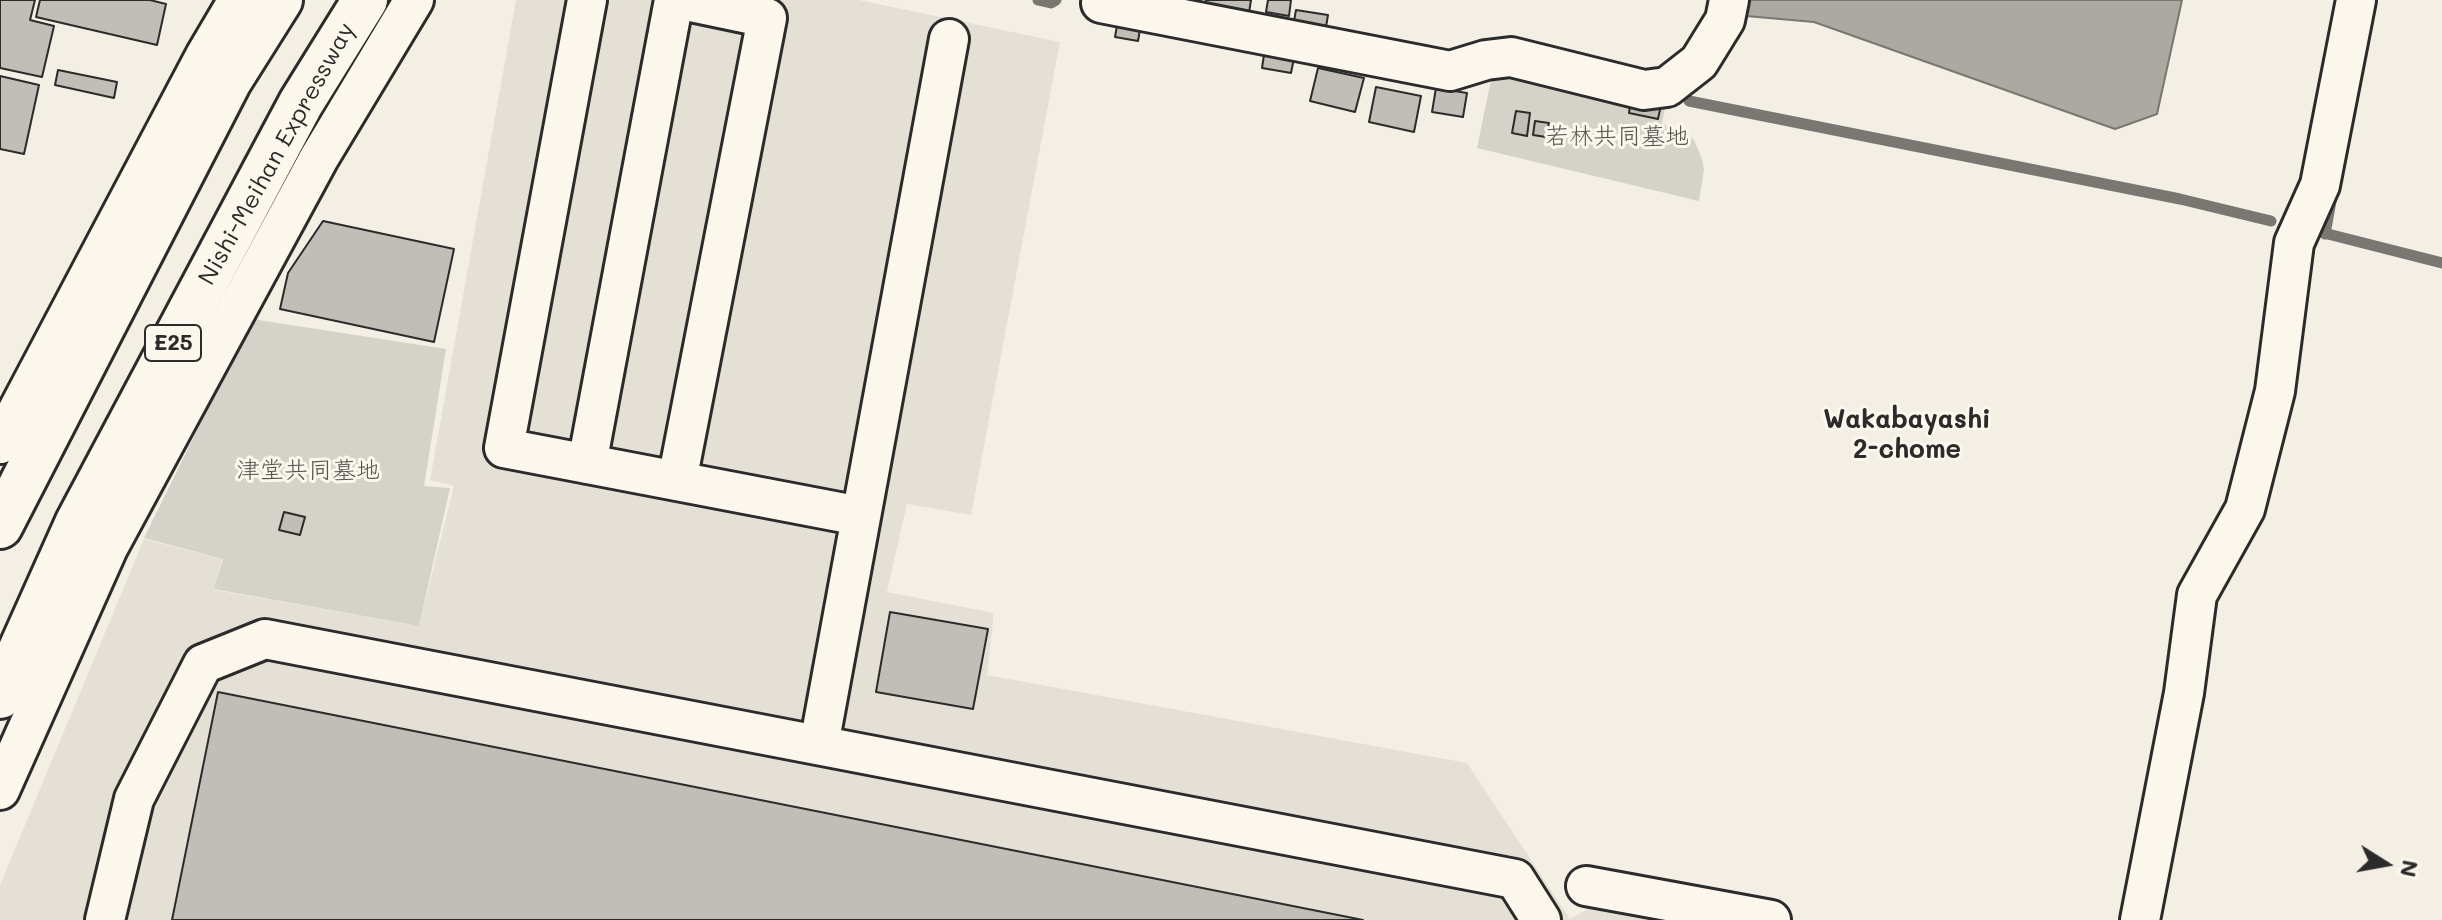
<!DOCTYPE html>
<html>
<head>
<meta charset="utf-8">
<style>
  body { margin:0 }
  #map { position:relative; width:2442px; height:920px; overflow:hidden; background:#f3efe4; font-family:Mali,sans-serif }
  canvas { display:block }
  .north { position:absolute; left:2346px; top:824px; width:80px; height:80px; -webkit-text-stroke:6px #fbf7ec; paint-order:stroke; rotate:101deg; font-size:22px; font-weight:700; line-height:32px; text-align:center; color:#2b2b2b }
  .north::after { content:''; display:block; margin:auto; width:28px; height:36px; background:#2b2b2b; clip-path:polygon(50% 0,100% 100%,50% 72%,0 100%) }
</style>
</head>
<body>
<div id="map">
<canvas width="2442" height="920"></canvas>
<div class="north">N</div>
</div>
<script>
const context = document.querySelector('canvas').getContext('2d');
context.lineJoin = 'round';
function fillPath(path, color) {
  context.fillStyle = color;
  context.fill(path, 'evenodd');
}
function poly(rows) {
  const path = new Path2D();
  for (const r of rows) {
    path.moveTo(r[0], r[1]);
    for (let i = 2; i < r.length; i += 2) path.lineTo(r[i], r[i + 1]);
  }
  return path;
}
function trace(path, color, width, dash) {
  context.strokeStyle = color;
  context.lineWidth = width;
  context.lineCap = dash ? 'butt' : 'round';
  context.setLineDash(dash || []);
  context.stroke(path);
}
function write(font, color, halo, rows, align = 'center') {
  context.font = font + ' Mali,"Klee One",sans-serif';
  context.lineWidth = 6;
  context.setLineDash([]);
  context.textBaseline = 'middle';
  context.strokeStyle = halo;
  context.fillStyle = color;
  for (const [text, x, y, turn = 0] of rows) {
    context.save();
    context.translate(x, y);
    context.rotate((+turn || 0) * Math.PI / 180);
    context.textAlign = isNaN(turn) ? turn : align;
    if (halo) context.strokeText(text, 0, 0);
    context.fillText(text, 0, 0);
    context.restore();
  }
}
const built = poly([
  [516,0,859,0,1060,42,971,515,907,504,887,592,994,613,987,675,1467,763,1570,919,1597,904,1696,920,0,920,0,885,144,539,222,559,215,590,419,626,454,486,430,480]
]);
const green = poly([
  [1493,70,1666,103,1662,124,1682,130,1694,140,1702,159,1704,170,1699,201,1477,148],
  [252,319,446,349,424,486,450,488,419,626,214,589,223,559,144,538]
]);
const water = poly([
  [1749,0,2182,0,2157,114,2115,129,1814,22,1746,16,1749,0]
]);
const stream = poly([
  [1038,0,1051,3,1056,0],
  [1689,101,2180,199,2271,221],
  [2320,232,2442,263],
  [2325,234,2331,201]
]);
const building = poly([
  [0,0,35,0,30,20,54,26,42,77,0,68,0,0],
  [40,0,150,0,166,4,157,45,36,17,40,0],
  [1206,0,1251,0,1249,13,1205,5,1206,0],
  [1268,0,1291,0,1289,16,1266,12,1268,0],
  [1296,10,1328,15,1326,27,1294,21,1296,10],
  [1119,14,1142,18,1138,41,1115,37,1119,14],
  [1265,48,1295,53,1291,73,1262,68,1265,48],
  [1318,68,1364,78,1355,112,1310,101,1318,68],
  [58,70,117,82,114,98,55,85,58,70],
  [0,76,39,85,24,154,0,149,0,76],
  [1376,87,1421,96,1414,132,1369,122,1376,87],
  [1436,88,1467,93,1463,117,1432,112,1436,88],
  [1631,99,1661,105,1658,119,1629,113,1631,99],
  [1516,111,1530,113,1527,136,1512,133,1516,111],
  [1535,121,1549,123,1546,137,1533,135,1535,121],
  [323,221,454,249,434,342,280,309,288,273,323,221],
  [284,512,305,517,300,535,279,530,284,512],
  [890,612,988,629,973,709,876,692,890,612],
  [218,692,1363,920,172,920,218,692]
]);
const minor = poly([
  [587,0,504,448,860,516],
  [1101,3,1450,71,1486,60,1511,57,1644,90,1667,87,1699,62,1725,20,1729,0],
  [0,444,205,56,238,0],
  [587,464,674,0],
  [677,481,767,18,681,0],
  [819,745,949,39],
  [0,790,108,548,319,158,414,0],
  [1586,886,1771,920],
  [105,920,134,799,203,664,265,639,1515,879,1541,920],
  [2140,920,2184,693,2197,595,2245,509,2275,391,2294,243,2320,185,2356,0]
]);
const highway = poly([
  [0,526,229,81,280,0],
  [0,696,78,522,301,103,365,0]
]);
const shields = [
  [173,343,56]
];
const shieldNames = [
  ["E25",173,343]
];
const parkNames = [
  ["若林共同墓地",1617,137],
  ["津堂共同墓地",308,471]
];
const streetNames = [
  ["Nishi-Meihan Expressway",277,154,-61]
];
const neighbourhoodNames = [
  ["Wakabayashi",1907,420],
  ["2-chome",1907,450]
];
fillPath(built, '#e4e0d6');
fillPath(green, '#d5d2c9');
fillPath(water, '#aca9a2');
trace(water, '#787772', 2);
trace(stream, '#787772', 11);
fillPath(building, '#c0beb6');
trace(building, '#2b2b2b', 2);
trace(minor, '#2b2b2b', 44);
trace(highway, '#2b2b2b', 50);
trace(minor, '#fbf7ec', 38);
trace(highway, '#fbf7ec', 44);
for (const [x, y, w] of shields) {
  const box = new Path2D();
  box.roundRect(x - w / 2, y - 18, w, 36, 6);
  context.fillStyle = '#fbf7ec';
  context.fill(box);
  trace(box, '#2b2b2b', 2);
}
write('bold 22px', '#2b2b2b', null, shieldNames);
write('24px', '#565552', '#fbf7ec', parkNames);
write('24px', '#2b2b2b', '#fbf7ec', streetNames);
write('bold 26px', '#2b2b2b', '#fbf7ec', neighbourhoodNames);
</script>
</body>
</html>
